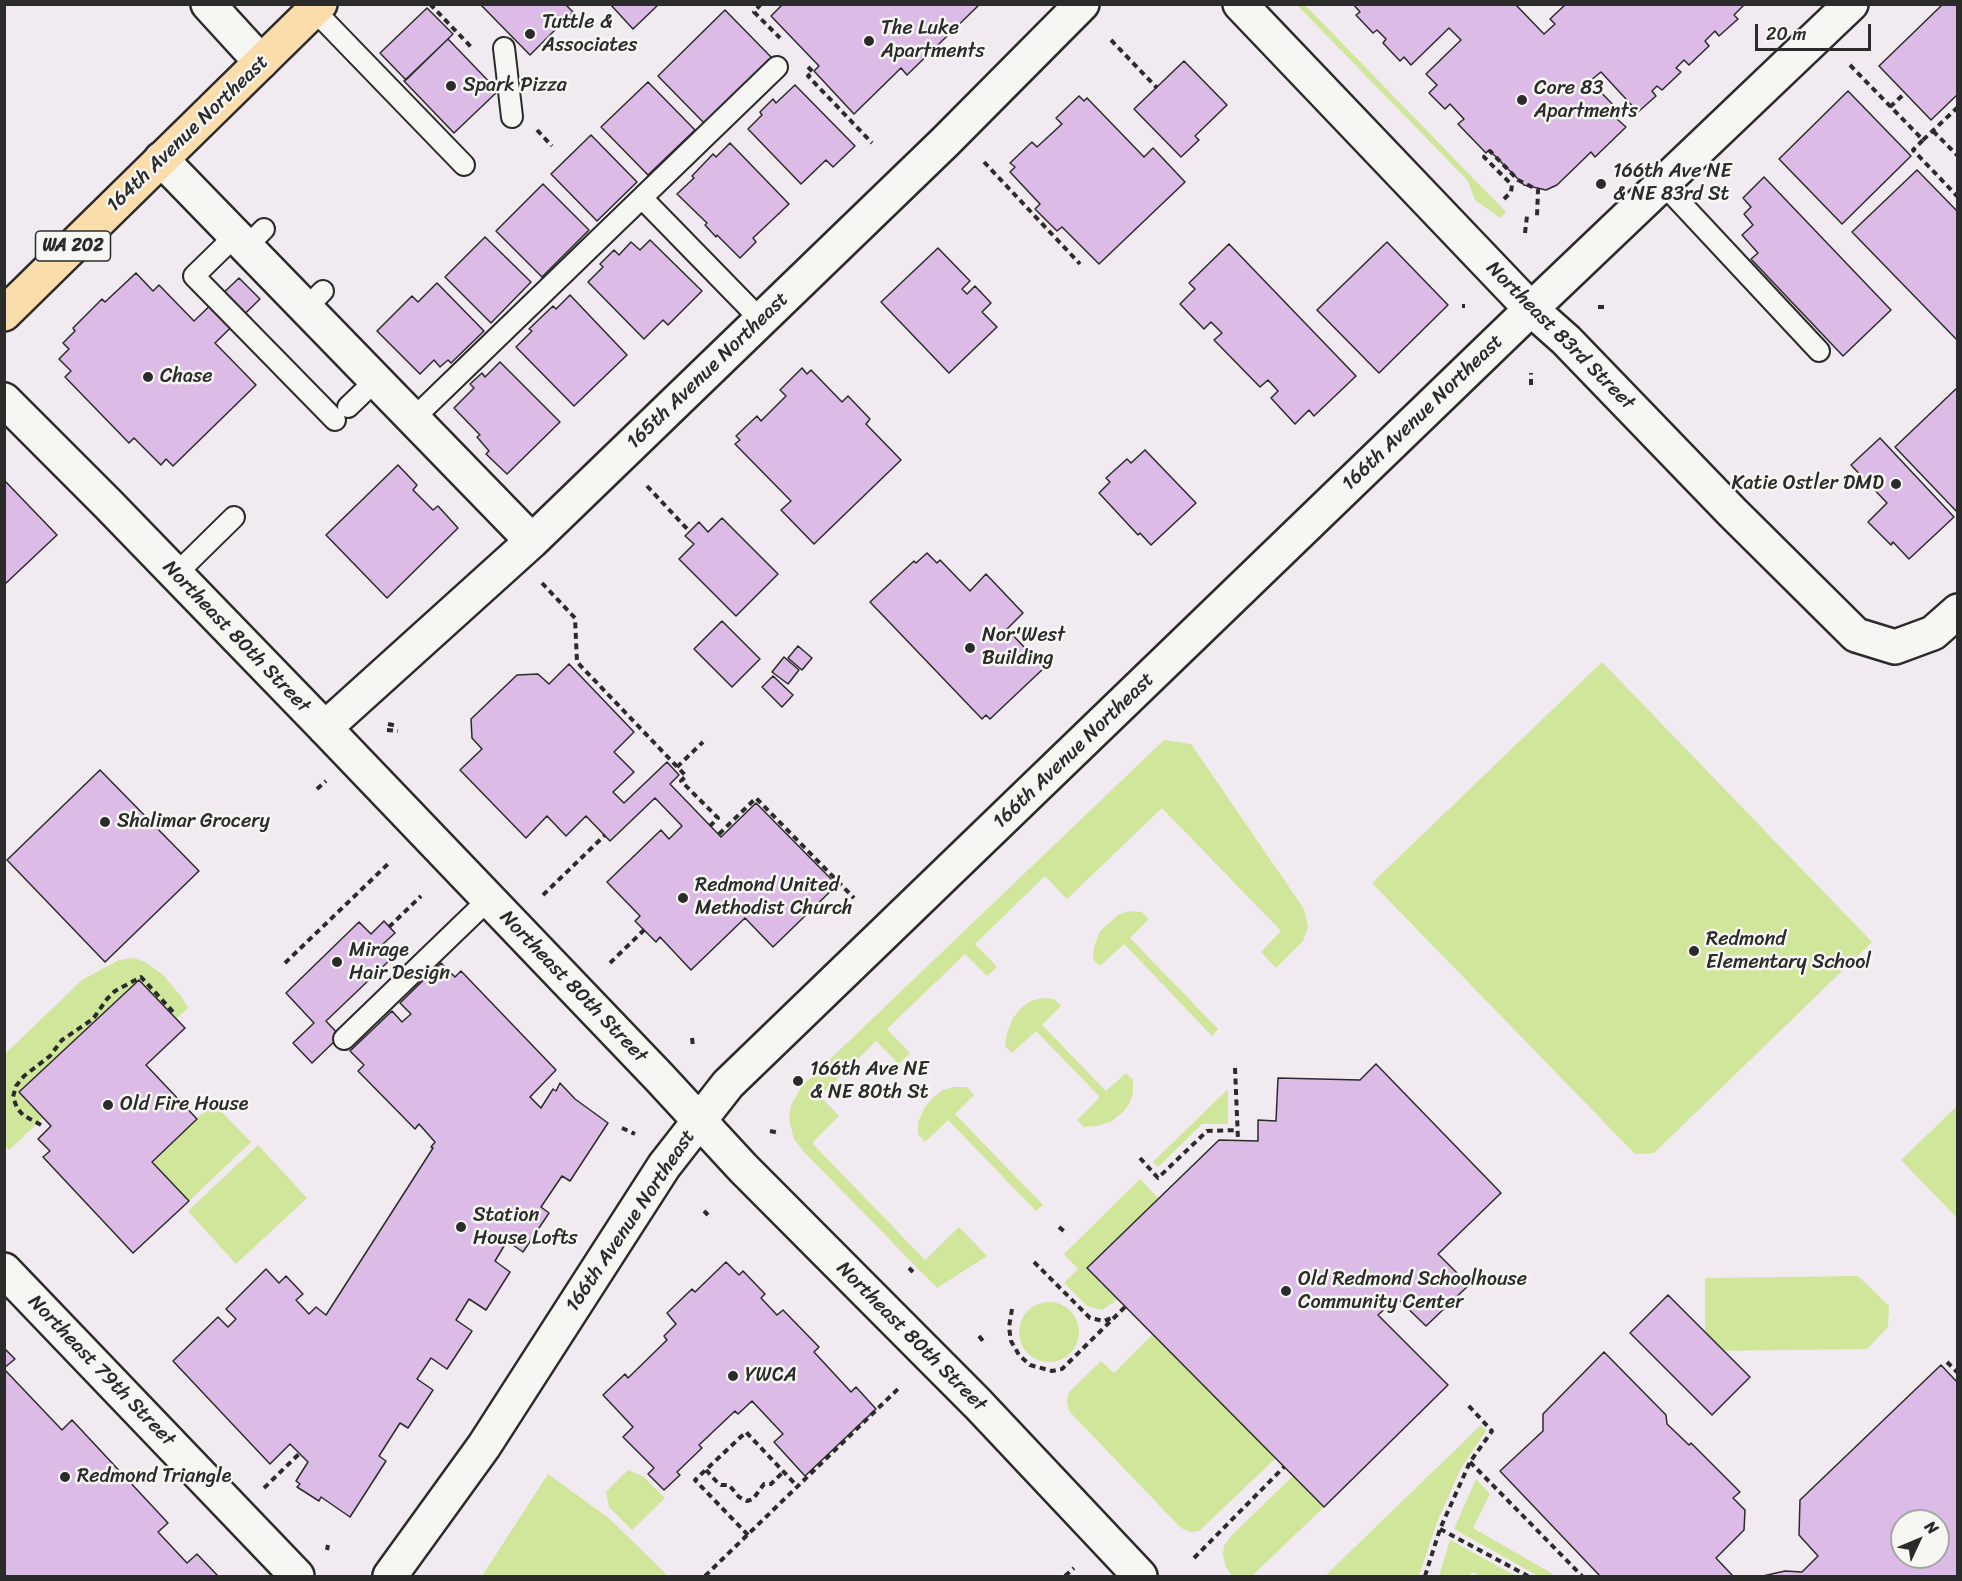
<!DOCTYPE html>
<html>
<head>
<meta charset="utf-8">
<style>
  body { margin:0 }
  #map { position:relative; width:1962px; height:1581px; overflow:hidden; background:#f1eaf0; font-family:Sriracha,sans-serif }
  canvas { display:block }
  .frame { position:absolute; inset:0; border:6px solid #2b2b2b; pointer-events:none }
  .north { position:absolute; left:1890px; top:1509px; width:60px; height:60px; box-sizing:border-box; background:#f6f6f2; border:2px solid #a5a5a2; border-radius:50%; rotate:46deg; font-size:16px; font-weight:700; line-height:24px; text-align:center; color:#2b2b2b }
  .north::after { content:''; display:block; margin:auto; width:21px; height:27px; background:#2b2b2b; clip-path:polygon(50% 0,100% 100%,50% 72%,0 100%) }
  .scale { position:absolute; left:1755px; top:24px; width:116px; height:27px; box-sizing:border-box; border:3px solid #2b2b2b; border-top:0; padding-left:8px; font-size:18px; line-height:21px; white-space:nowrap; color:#2b2b2b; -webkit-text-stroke:4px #f6f6f2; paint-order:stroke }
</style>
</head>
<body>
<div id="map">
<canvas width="1962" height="1581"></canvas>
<div class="frame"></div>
<div class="north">N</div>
<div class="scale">20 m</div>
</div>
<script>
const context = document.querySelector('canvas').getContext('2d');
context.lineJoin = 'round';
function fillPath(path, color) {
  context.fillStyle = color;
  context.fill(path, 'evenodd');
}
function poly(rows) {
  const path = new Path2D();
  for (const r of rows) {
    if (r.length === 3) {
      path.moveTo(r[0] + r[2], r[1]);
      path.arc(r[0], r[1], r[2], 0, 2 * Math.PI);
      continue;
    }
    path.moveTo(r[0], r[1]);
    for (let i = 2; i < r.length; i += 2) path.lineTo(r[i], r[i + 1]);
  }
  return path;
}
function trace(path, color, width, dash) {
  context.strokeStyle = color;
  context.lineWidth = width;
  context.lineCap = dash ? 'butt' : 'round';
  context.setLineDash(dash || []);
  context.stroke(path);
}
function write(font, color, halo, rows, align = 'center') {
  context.font = font + ' Sriracha,sans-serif';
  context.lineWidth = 5;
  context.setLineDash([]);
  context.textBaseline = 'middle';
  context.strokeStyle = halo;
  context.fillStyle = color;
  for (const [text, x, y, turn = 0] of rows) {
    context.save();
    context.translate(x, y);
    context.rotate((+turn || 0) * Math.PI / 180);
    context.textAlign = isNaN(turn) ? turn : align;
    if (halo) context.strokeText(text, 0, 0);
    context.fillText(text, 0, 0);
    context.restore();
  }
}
const green = poly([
  [1297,5,1305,5,1506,212,1500,218,1475,200,1468,181],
  [1602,662,1872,942,1654,1153,1635,1154,1372,883],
  [1164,740,1191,744,1304,909,1308,927,1303,941,1276,968,1261,952,1281,931,1162,808,1067,899,1045,876,975,944,997,967,987,976,965,954,887,1029,910,1053,899,1064,876,1041,820,1096,839,1116,812,1143,925,1260,959,1227,987,1256,937,1288,805,1153,794,1139,789,1120,791,1105,802,1086],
  [1129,911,1142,912,1149,919,1130,938,1218,1029,1212,1036,1124,944,1100,966,1093,959,1094,947,1100,931,1118,915],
  [134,958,145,962,162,974,181,996,188,1008,176,1019,139,980,19,1092,43,1118,9,1150,5,1146,5,1054,82,980,119,960],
  [1042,998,1054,999,1061,1006,1042,1025,1106,1091,1126,1073,1133,1080,1133,1093,1129,1104,1123,1112,1112,1121,1097,1126,1084,1127,1077,1120,1100,1097,1036,1031,1012,1053,1005,1046,1007,1033,1013,1018,1022,1007,1031,1001],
  [954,1087,967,1087,974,1095,955,1114,1043,1205,1036,1211,948,1120,925,1142,918,1134,918,1122,925,1107,934,1097,943,1090],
  [1228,1089,1228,1124,1202,1124,1158,1167,1153,1162],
  [213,1103,251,1142,189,1201,152,1162],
  [1957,1106,1957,1218,1901,1160],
  [258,1145,307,1198,236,1264,188,1211],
  [1140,1179,1158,1198,1175,1181,1088,1268,1118,1299,1102,1310,1087,1306,1064,1283,1078,1269,1064,1254],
  [1858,1276,1889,1306,1888,1327,1867,1349,1705,1351,1705,1278],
  [1049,1332,30],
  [1153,1334,1276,1458,1199,1531,1190,1532,1181,1528,1069,1411,1067,1402,1069,1392,1101,1361,1114,1373],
  [1481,1425,1486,1431,1461,1468,1437,1522,1419,1576,1325,1576],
  [628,1470,644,1477,665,1498,632,1530,609,1507,606,1492],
  [548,1474,610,1519,668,1576,482,1576],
  [1293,1476,1324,1507,1252,1576,1232,1576,1226,1567,1223,1554,1224,1546,1232,1535],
  [1476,1479,1490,1494,1473,1528,1553,1574,1551,1576,1538,1576,1454,1529],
  [1450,1540,1516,1576,1481,1576,1472,1572,1469,1576,1439,1576]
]);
const building = poly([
  [480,4,565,4,573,12,530,55,480,4],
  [610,4,659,4,633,29,610,4],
  [783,4,980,4,907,75,901,68,854,114,814,71,819,66,771,16,783,4],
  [1353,4,1515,4,1544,34,1555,24,1550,19,1566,4,1745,4,1734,15,1738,19,1719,36,1715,31,1705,41,1709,46,1689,65,1684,60,1676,68,1681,72,1662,90,1657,86,1652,91,1656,96,1638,112,1601,72,1590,81,1622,114,1617,119,1626,127,1595,157,1591,152,1557,185,1546,190,1524,185,1489,150,1486,153,1458,124,1464,119,1450,104,1445,109,1429,93,1437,85,1426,74,1461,40,1449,28,1411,65,1404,57,1400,61,1383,43,1386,39,1377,30,1373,33,1356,15,1360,12,1353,4],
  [1943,4,1958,4,1958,94,1931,120,1879,66,1943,4],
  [427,8,453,34,406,80,380,53,427,8],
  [725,10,772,58,705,124,658,76,725,10],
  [448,39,498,91,454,133,404,81,448,39],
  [1184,61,1227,105,1195,136,1199,140,1181,157,1134,109,1184,61],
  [648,82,695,130,648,175,601,127,648,82],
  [795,85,855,146,833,167,826,160,801,184,748,129,762,115,760,112,773,99,776,103,795,85],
  [1848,91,1911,156,1842,224,1779,159,1848,91],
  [1079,96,1084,101,1087,98,1144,157,1153,148,1185,182,1099,264,1062,227,1057,231,1035,209,1040,204,1010,172,1015,167,1010,163,1032,142,1037,147,1062,124,1056,118,1079,96],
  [591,135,637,182,597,221,551,174,591,135],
  [730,143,789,204,753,238,756,242,740,258,717,235,716,237,705,225,707,223,677,194,694,178,692,176,713,154,716,157,730,143],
  [1917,170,1958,212,1958,341,1852,232,1917,170],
  [1764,177,1891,310,1843,356,1751,259,1758,253,1742,235,1753,225,1744,214,1751,207,1743,198,1764,177],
  [543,184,589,230,542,277,496,231,543,184],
  [485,237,531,282,491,323,445,277,485,237],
  [650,240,702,291,668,325,663,320,644,339,588,282,603,267,600,264,614,250,619,255,631,242,640,250,650,240],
  [1387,242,1448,305,1379,373,1317,310,1387,242],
  [1229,244,1356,376,1314,416,1309,410,1295,424,1271,398,1278,391,1268,380,1260,387,1214,340,1222,333,1211,322,1204,329,1180,304,1195,289,1189,283,1229,244],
  [938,248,970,281,962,289,967,294,975,286,991,303,982,312,997,327,949,373,881,302,938,248],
  [136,273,153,291,159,285,194,321,239,278,260,299,215,343,256,385,173,466,166,459,161,465,134,438,129,443,65,377,71,371,59,359,69,349,63,343,75,331,73,328,102,299,105,302,136,273],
  [437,283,484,331,451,363,448,360,440,367,434,360,420,374,377,331,412,296,418,302,437,283],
  [570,295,627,355,574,406,516,347,532,331,529,329,553,306,556,309,570,295],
  [500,362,560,422,507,474,486,454,489,451,477,437,480,435,454,408,474,388,470,384,482,373,485,377,500,362],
  [802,368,807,374,811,370,842,402,848,396,870,419,866,424,901,460,814,544,781,510,791,501,735,444,740,440,736,436,757,416,761,421,786,396,780,390,802,368],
  [1958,387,1958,513,1895,447,1958,387],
  [1880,438,1954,517,1909,559,1893,542,1891,545,1868,522,1887,503,1851,465,1880,438],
  [1145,450,1196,503,1151,545,1140,533,1138,535,1099,493,1110,482,1106,478,1127,459,1131,463,1145,450],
  [398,465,417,485,413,490,433,510,438,506,458,528,387,598,326,535,398,465],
  [4,480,57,535,4,585,4,480],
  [722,518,778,574,736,616,679,559,694,544,685,536,699,522,708,532,722,518],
  [927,553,937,563,940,560,970,591,986,574,1023,613,1007,629,1044,668,990,719,986,715,982,719,870,602,914,561,916,563,927,553],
  [722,621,760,659,732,687,694,649,722,621],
  [798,646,812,658,802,670,788,658,798,646],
  [784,657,799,670,788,684,772,672,784,657],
  [569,664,634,732,614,752,634,772,613,792,624,803,667,762,679,775,670,784,721,837,756,803,837,885,773,947,745,918,691,970,660,937,656,942,635,921,640,916,607,882,661,830,669,839,682,826,655,798,610,841,586,816,566,836,547,816,526,838,460,770,482,749,472,738,471,719,517,675,538,674,549,684,569,664],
  [773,676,793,695,782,707,762,687,773,676],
  [100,770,199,871,105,962,7,860,100,770],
  [384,921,395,933,382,945,393,957,326,1021,340,1036,312,1063,293,1043,314,1023,286,993,359,922,371,934,384,921],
  [441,963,455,977,461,971,556,1070,530,1097,541,1108,553,1089,556,1091,560,1083,575,1099,608,1123,570,1181,562,1176,541,1207,549,1213,523,1252,507,1241,495,1261,510,1272,486,1310,469,1299,456,1320,472,1331,447,1369,431,1358,417,1379,433,1390,408,1428,400,1423,379,1456,386,1461,350,1517,321,1497,319,1501,297,1487,300,1484,296,1481,308,1462,290,1444,270,1464,173,1361,218,1317,228,1327,236,1319,226,1309,266,1269,279,1283,286,1276,303,1294,296,1300,309,1314,316,1307,326,1315,433,1148,431,1147,435,1142,419,1124,415,1129,358,1071,364,1065,350,1051,392,1011,402,1022,411,1014,400,1003,441,963],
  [139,980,185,1028,146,1065,197,1119,152,1162,189,1201,133,1253,43,1157,50,1151,38,1139,51,1126,19,1092,139,980],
  [1376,1064,1501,1193,1438,1254,1469,1285,1426,1326,1397,1298,1378,1315,1448,1385,1324,1507,1087,1268,1219,1140,1258,1141,1258,1120,1276,1121,1278,1078,1360,1080,1376,1064],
  [726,1262,739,1275,743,1271,765,1294,761,1298,777,1315,783,1310,819,1347,814,1352,851,1392,856,1387,876,1409,805,1476,774,1442,783,1434,752,1401,738,1414,735,1411,699,1445,702,1448,677,1472,680,1475,664,1490,648,1474,654,1468,623,1437,633,1427,603,1395,625,1374,628,1378,667,1340,664,1336,676,1324,667,1313,692,1289,695,1292,726,1262],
  [1668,1295,1750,1377,1712,1415,1630,1333,1668,1295],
  [4,1348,15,1359,4,1368,4,1348],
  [1604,1352,1666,1415,1667,1424,1689,1445,1691,1443,1740,1492,1733,1498,1745,1510,1744,1530,1716,1558,1733,1576,1600,1576,1500,1471,1543,1431,1543,1414,1604,1352],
  [1941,1365,1958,1383,1958,1576,1763,1576,1785,1571,1802,1572,1818,1556,1799,1535,1800,1500,1941,1365],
  [1902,1521,1938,1521,1938,1557,1902,1557,1902,1521],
  [4,1369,62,1430,72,1420,168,1523,158,1532,187,1563,197,1554,218,1576,4,1576,4,1369]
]);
const path = poly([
  [430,4,473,49],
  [761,4,754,12,780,38],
  [1111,40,1157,88],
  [1850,65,1923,140,1913,150,1958,197],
  [808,67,813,72,808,76,872,143],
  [1890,107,1905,93],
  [537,130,552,146],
  [1933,131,1958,156],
  [1923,140,1958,107],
  [984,162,1080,264],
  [1504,199,1511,192,1512,185,1484,157,1490,151,1518,180,1538,190,1537,216],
  [1525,233,1527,216],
  [1462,306,1465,306],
  [1598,307,1607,307],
  [1531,385,1531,373],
  [647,486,690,532],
  [542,583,575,618,577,662,686,776,681,781,718,818,710,826],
  [388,724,398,726],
  [387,730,398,731],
  [677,767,703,742],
  [317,789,326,781],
  [719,834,756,798,854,898],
  [543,895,605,835],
  [389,927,421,896],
  [285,963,389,863],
  [610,963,644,930],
  [692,1038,693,1046],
  [1235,1068,1238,1140],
  [41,1125,23,1115,17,1108,13,1097,16,1086,24,1076,50,1056,62,1040,93,1019,107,999,115,991,141,977,175,1014],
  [622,1128,635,1134],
  [770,1131,779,1133],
  [1140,1158,1158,1178,1207,1131,1238,1130],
  [704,1211,708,1215],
  [1059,1227,1065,1232],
  [1034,1262,1090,1318,1104,1321,1114,1317],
  [909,1268,913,1272],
  [1012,1309,1009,1327,1011,1341,1019,1355,1030,1365,1052,1371,1062,1369,1126,1306],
  [979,1336,983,1341],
  [1947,1362,1958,1373],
  [1470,1462,1582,1576],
  [706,1470,716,1481,721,1485,729,1485,739,1497,747,1501,753,1499,764,1484,771,1484,784,1471],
  [264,1488,300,1453],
  [1440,1529,1528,1576],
  [748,1535,695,1480,746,1432,798,1487],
  [327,1550,328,1545],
  [1194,1558,1284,1467],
  [705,1576,899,1388],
  [1065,1576,1074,1568],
  [1425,1576,1440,1529,1470,1462,1492,1431,1468,1405]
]);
const lane = poly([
  [314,10,464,165],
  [504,48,512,117],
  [1663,184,1819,351],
  [642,198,761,320],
  [236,235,194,276,335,420],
  [247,246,264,229],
  [307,307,323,291],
  [348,407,376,380],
  [414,418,777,67],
  [176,574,234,517],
  [344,1039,489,899]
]);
const street = poly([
  [208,4,261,62],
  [161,159,532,541],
  [1531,309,1566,340,1732,512,1856,635,1895,647,1933,633,1958,611],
  [325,728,532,541,945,142,1082,4],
  [4,1270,297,1576]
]);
const secondary = poly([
  [1240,4,1531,309],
  [4,400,108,504,325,728,659,1077,743,1168,978,1404,1140,1576],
  [390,1576,484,1446,664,1166,728,1084,1531,309,1851,4]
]);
const primary = poly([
  [4,314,320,4]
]);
const markers = [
  [530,34,6,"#2b2b2b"],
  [869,41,6,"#2b2b2b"],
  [451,86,6,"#2b2b2b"],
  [1522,100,6,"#2b2b2b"],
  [1601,184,6,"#2b2b2b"],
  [148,377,6,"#2b2b2b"],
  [1896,484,6,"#2b2b2b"],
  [970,648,6,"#2b2b2b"],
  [105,822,6,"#2b2b2b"],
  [683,898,6,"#2b2b2b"],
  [1694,951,6,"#2b2b2b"],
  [337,962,6,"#2b2b2b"],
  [798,1081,6,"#2b2b2b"],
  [108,1105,6,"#2b2b2b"],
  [461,1227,6,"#2b2b2b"],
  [1286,1291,6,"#2b2b2b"],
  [733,1376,6,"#2b2b2b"],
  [65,1477,6,"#2b2b2b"]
];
const shields = [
  [73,246,75]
];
const shieldNames = [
  ["WA 202",73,246]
];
const poiNames = [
  ["Tuttle &",542,23],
  ["Associates",542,46],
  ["The Luke",881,29],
  ["Apartments",881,52],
  ["Spark Pizza",463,86],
  ["Core 83",1534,89],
  ["Apartments",1534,112],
  ["166th Ave NE",1613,172],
  ["& NE 83rd St",1613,195],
  ["Chase",160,377],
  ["Katie Ostler DMD",1884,484,"right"],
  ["Nor'West",982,636],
  ["Building",982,659],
  ["Shalimar Grocery",117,822],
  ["Redmond United",695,886],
  ["Methodist Church",695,909],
  ["Redmond",1706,940],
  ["Elementary School",1706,963],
  ["Mirage",349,951],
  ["Hair Design",349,974],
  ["166th Ave NE",810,1070],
  ["& NE 80th St",810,1093],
  ["Old Fire House",120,1105],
  ["Station",473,1216],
  ["House Lofts",473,1239],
  ["Old Redmond Schoolhouse",1298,1280],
  ["Community Center",1298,1303],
  ["YWCA",745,1376],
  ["Redmond Triangle",77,1477]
];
const streetNames = [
  ["164th Avenue Northeast",188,134,-44],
  ["Northeast 83rd Street",1560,336,45],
  ["165th Avenue Northeast",708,371,-44],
  ["166th Avenue Northeast",1423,413,-44],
  ["Northeast 80th Street",236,637,46],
  ["166th Avenue Northeast",1074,751,-44],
  ["Northeast 80th Street",573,987,46],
  ["166th Avenue Northeast",631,1221,-56],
  ["Northeast 80th Street",911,1337,45],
  ["Northeast 79th Street",101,1371,46]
];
fillPath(green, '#d0e69b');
fillPath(building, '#dcbbe7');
trace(building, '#2b2b2b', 1.5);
trace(lane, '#2b2b2b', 24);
trace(street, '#2b2b2b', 38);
trace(secondary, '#2b2b2b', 38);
trace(primary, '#2b2b2b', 38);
trace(path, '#2b2b2b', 4, [6, 4.5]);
trace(lane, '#f6f6f2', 20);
trace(street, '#f6f6f2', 33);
trace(secondary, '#f6f6f2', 33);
trace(primary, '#fbdcab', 33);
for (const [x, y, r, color] of markers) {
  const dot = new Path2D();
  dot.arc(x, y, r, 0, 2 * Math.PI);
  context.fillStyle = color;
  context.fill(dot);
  trace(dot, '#f6f6f2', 2);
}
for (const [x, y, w] of shields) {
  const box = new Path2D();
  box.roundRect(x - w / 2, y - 15, w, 30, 4.5);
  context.fillStyle = '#f6f6f2';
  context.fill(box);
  trace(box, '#2b2b2b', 1.5);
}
write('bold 18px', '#2b2b2b', null, shieldNames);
write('20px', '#2b2b2b', '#f6f6f2', poiNames, 'left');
write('20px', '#2b2b2b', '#f6f6f2', streetNames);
</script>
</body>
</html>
